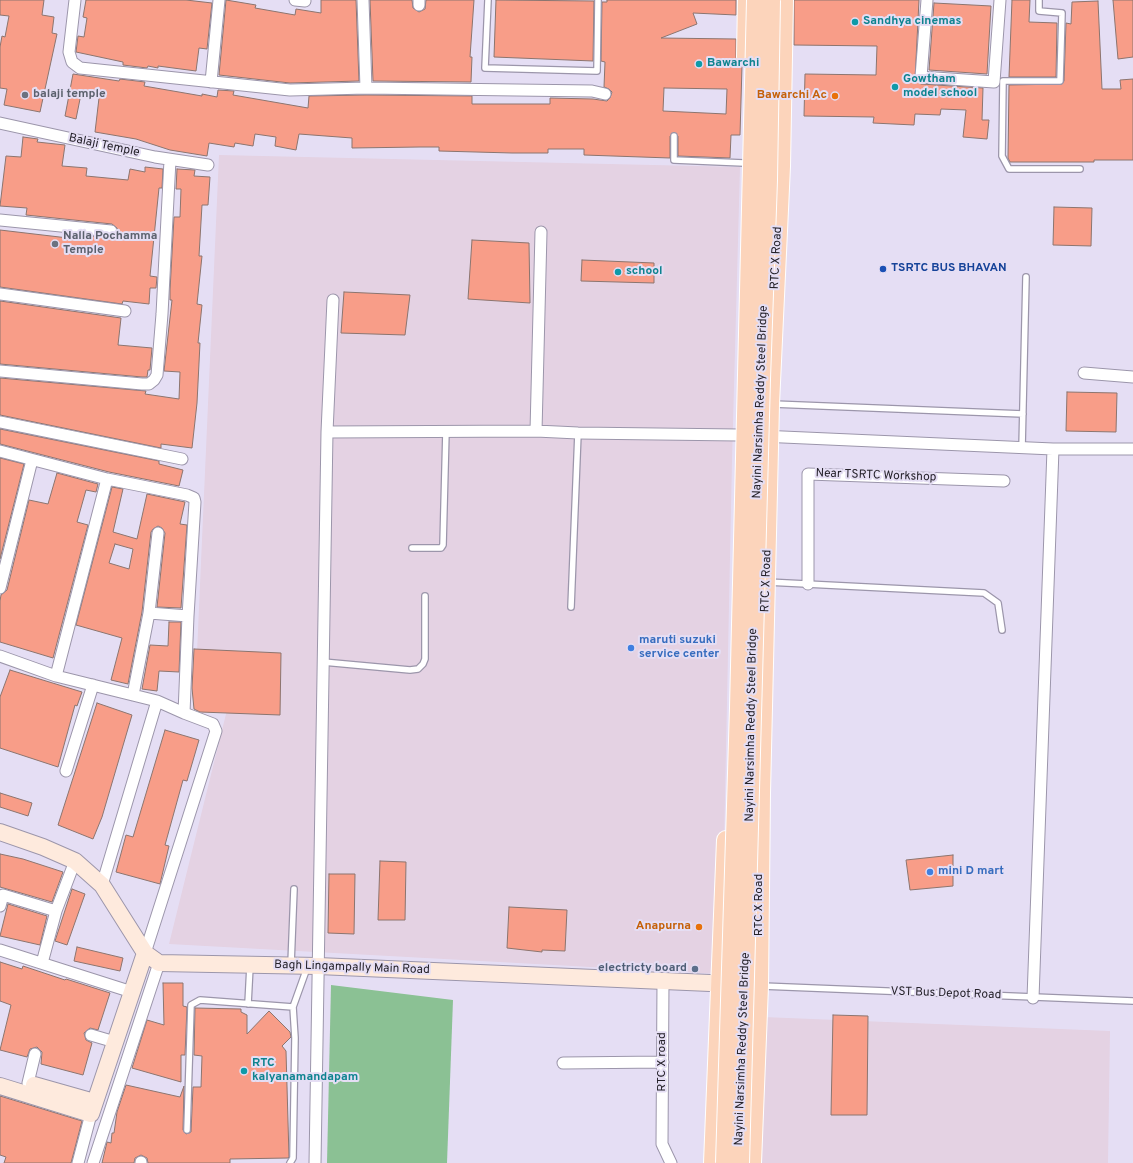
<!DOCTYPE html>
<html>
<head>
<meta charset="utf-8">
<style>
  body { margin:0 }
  canvas { display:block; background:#e5def4 }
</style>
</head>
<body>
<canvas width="1133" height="1163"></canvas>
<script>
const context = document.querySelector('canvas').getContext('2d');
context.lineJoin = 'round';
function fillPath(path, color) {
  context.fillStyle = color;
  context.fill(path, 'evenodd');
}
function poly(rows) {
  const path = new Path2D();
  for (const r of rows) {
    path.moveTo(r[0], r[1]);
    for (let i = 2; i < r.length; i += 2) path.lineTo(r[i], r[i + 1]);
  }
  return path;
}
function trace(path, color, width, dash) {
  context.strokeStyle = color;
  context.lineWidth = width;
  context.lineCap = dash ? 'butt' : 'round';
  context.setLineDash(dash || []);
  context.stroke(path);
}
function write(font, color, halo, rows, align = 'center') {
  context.font = font + ' Overpass,sans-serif';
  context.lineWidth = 4;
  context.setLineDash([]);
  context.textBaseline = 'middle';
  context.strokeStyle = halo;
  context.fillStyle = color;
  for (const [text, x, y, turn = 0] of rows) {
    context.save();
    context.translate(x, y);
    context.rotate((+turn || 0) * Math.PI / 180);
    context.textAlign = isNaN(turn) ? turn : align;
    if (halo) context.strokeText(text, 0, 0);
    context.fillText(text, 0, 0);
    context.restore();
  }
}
const industrial = poly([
  [219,155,740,167,732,460,724,846,719,974,169,944,227,710,195,698],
  [763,1017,1110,1031,1108,1163,758,1163]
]);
const green = poly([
  [331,985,453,1000,447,1163,327,1163]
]);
const building = poly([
  [0,0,44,0,42,15,54,17,52,33,57,34,40,112,4,105,7,89,0,88,0,47,2,36,5,37,9,16,0,15,0,0],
  [86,0,186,0,212,3,207,49,199,48,196,71,158,66,158,68,148,66,147,68,123,65,123,62,76,52,78,36,84,37,87,18,83,17,86,0],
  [226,0,256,5,255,8,295,15,296,9,321,13,321,0,356,0,359,81,290,83,219,75,226,0],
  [370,0,412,0,413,8,419,12,425,9,426,0,474,0,470,57,472,57,471,82,373,81,370,0],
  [496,0,594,1,593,61,494,57,496,0],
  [607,0,736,0,736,15,693,13,697,24,661,38,736,39,736,57,737,62,742,66,740,135,731,135,730,158,678,156,678,136,674,132,670,136,670,158,584,155,584,149,548,149,548,153,512,153,439,151,439,147,420,147,352,148,352,138,299,134,296,150,275,146,276,137,255,134,253,146,235,143,234,147,209,143,207,156,170,150,136,139,95,132,99,98,81,94,76,119,65,116,73,74,119,81,120,79,145,82,144,86,202,96,202,94,217,97,218,90,234,91,233,95,308,108,309,96,366,95,472,96,472,104,550,104,550,98,593,99,607,101,610,98,612,92,609,89,604,87,605,62,601,61,602,2,607,2,607,0],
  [664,88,727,89,726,114,663,111,664,88],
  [794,0,919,0,915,80,921,84,983,88,982,120,989,120,987,139,963,137,966,110,941,109,940,115,915,114,914,125,873,123,874,117,804,116,805,74,876,75,877,46,794,45,794,0],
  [1012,0,1030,0,1029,22,1057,23,1056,77,1009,77,1012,0],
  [1113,0,1133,0,1133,57,1118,59,1113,0],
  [1098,1,1102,89,1121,89,1120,80,1133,79,1133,160,1094,160,1094,162,1010,162,1008,158,1009,85,1062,84,1064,81,1066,23,1071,24,1072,2,1098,1],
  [934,3,991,6,987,74,929,70,934,3],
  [23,137,38,139,37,142,65,145,62,166,87,168,86,176,128,180,130,169,145,172,145,167,163,169,162,188,159,188,150,276,157,277,156,288,150,288,149,304,123,301,122,304,0,287,0,230,68,238,69,234,111,238,116,235,118,232,117,228,112,224,26,215,27,208,0,206,6,156,21,157,23,137],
  [177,169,195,170,194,176,210,177,208,205,202,205,199,256,202,256,197,304,202,305,198,343,200,343,197,403,192,448,161,444,161,448,0,415,0,378,146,391,145,394,179,399,180,372,164,371,172,300,170,300,170,290,174,217,180,217,181,189,176,189,177,169],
  [1054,207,1092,208,1091,246,1053,245,1054,207],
  [472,240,529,243,530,303,468,299,472,240],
  [582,260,654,263,654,283,581,281,582,260],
  [344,292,410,295,405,335,341,333,344,292],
  [0,301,121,318,118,345,152,348,150,370,148,370,147,377,142,377,0,364,0,301],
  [1067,392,1117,393,1116,432,1066,431,1067,392],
  [0,429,159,461,159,464,183,470,179,486,109,472,0,444,0,429],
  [0,458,24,464,0,559,0,458],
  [57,473,98,484,96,492,86,490,77,522,88,525,53,658,0,642,0,601,1,595,7,590,29,500,48,504,57,473],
  [112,487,123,489,113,532,137,539,147,494,185,502,180,524,187,525,181,608,157,607,165,533,162,528,158,526,153,529,151,532,142,612,128,684,111,680,122,638,76,625,112,487],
  [115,544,133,549,129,569,109,563,115,544],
  [169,622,181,622,179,672,159,671,157,691,142,689,150,645,168,646,169,622],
  [194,649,281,653,280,715,200,712,194,709,192,688,194,649],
  [10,670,82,692,77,706,75,705,58,767,0,748,0,697,10,670],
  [97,703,132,715,102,817,93,839,58,825,97,703],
  [165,730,199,740,187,781,183,780,165,845,169,846,160,884,116,872,126,835,133,837,165,730],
  [0,793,32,803,28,816,0,807,0,793],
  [0,854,23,859,63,872,52,902,0,887,0,854],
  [953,855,953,886,910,890,906,860,953,855],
  [380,861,406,862,405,920,378,920,380,861],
  [329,874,355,874,354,934,328,933,329,874],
  [72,889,85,894,67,945,55,941,72,889],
  [8,904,47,916,40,945,0,936,8,904],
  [509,907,567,910,565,951,542,950,542,952,507,948,509,907],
  [77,947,123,958,120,971,74,961,77,947],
  [0,962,22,969,23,966,65,980,66,979,110,993,98,1030,90,1028,84,1033,86,1040,92,1043,83,1075,41,1064,42,1052,37,1047,30,1049,27,1057,0,1050,11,1005,0,1001,0,962],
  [163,983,183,983,183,1006,187,1007,185,1055,181,1055,181,1082,132,1068,147,1020,164,1025,163,983],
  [195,1008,241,1009,241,1012,247,1015,247,1034,269,1011,290,1032,291,1037,282,1046,286,1051,289,1157,288,1158,230,1159,230,1163,148,1163,147,1158,141,1155,135,1158,134,1163,102,1163,107,1142,111,1143,112,1133,114,1133,117,1112,126,1085,180,1097,184,1086,183,1130,186,1134,191,1132,193,1087,201,1087,202,1056,194,1055,195,1008],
  [833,1015,868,1016,867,1115,831,1115,833,1015],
  [0,1096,82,1121,71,1163,4,1163,6,1157,0,1155,0,1096]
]);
const lane = poly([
  [488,0,485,68,597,71,598,0],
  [1039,0,1039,11,1062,13,1060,81,1003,81,1002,156,1009,169,1080,169],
  [674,136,674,160,744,163],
  [773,404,1023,414],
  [1022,448,1026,277],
  [412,548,441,548,443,545,446,431],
  [767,582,984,593,998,603,1002,630],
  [571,607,578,433],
  [323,662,410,670,418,669,423,664,425,659,425,596],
  [291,964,294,889],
  [762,986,1133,1001],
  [248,1004,250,966],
  [187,1130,191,1005,200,1000,293,1007,307,968],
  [290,1163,293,1158,295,1038,293,1007]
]);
const street = poly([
  [75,0,69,52,72,62,80,68,290,90,366,88,592,91,605,94],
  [295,0,305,1],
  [363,0,366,88],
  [927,0,921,77,994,82,1000,0],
  [419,5,419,0],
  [211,82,219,0],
  [0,123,155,157,208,165],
  [0,220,111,231],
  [0,294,125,311],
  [0,371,142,384,149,384,154,380,157,375,162,314,170,160],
  [1084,373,1133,377],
  [0,422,182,459],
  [536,431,541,232],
  [327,432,536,431,578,433,738,435,1053,449,1133,449],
  [0,451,107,479,187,495,194,498,195,502,188,616,184,713,213,724,216,731,145,953],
  [158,533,149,613,188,616],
  [808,584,808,474,1004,481],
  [0,588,32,460],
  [0,656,56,676,157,701,184,713],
  [56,676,107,479],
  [133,695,149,613],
  [66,771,93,685],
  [102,885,157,701],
  [0,906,3,895,56,911],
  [0,950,132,992],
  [42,963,56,911,75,861],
  [663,981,662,1144,671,1163],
  [1033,998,1053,449],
  [91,1035,115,1042],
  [563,1063,663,1062],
  [28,1083,35,1054],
  [78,1163,91,1114],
  [93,1163,159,963],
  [141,1163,141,1162],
  [315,1163,327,432,333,300]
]);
const secondary = poly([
  [0,832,43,847,75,861,102,885,145,953,159,963,318,966,733,984],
  [34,1085,94,1102],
  [0,1086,91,1114,145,953]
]);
const primary = poly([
  [746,57,747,0],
  [713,1163,726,840],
  [752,1163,759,986,761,793,770,404,781,166,784,0]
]);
const primaryBridge = poly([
  [725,1163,739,708,756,0],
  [740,1163,761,379,768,180,771,0]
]);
const markers = [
  [855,22,4,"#0f9aa8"],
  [699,64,4,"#0f9aa8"],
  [895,87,4,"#0f9aa8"],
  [25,95,4,"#6b7280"],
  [835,96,4,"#e8710a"],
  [55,244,4,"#6b7280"],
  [883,269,4,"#1a4fb4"],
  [618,272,4,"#0f9aa8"],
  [631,648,4,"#3f7fe0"],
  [930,872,4,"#3f7fe0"],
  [699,927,4,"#e8710a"],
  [695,969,4,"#5c6f8a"],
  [244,1071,4,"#0f9aa8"]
];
const cultureNames = [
  ["Sandhya cinemas",863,22],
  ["Bawarchi",707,64],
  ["Gowtham",903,80],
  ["model school",903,94],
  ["school",626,272],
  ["RTC",252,1064],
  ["kalyanamandapam",252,1078]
];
const worshipNames = [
  ["balaji temple",33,95],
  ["Nalla Pochamma",63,237],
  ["Temple",63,251]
];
const foodNames = [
  ["Bawarchi Ac",827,96],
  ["Anapurna",691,927]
];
const streetNames = [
  ["Balaji Temple",104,146,12],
  ["RTC X Road",777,258,-87],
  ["Nayini Narsimha Reddy Steel Bridge",761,402,-88],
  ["Near TSRTC Workshop",876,476,2],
  ["RTC X Road",767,581,-88],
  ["Nayini Narsimha Reddy Steel Bridge",752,725,-89],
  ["RTC X Road",760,905,-90],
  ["Bagh Lingampally Main Road",352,968,2],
  ["VST Bus Depot Road",946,994,2],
  ["Nayini Narsimha Reddy Steel Bridge",743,1049,-88],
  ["RTC X road",663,1062,-90]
];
const transitNames = [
  ["TSRTC BUS BHAVAN",891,269]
];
const shopNames = [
  ["maruti suzuki",639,641],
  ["service center",639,655],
  ["mini D mart",938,872]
];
const serviceNames = [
  ["electricty board",687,969]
];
fillPath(industrial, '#e4d2e3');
fillPath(green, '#8bc194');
fillPath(building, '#f89d88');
trace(building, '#8c756f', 1);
trace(lane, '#9c96ab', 8);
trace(street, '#9c96ab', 13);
trace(secondary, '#9c96ab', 18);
trace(primary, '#fff', 20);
trace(lane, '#fff', 5.5);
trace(street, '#fff', 11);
trace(secondary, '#feeadd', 16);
trace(primary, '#fcd4bb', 18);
trace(primaryBridge, '#fff', 20, []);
trace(primaryBridge, '#fcd4bb', 18);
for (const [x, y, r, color] of markers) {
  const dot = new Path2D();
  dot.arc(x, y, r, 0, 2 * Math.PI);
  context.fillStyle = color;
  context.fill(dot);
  trace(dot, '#e5def4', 1.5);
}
write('bold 12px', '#0d838f', '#e5def4', cultureNames, 'left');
write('bold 12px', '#5b616d', '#e5def4', worshipNames, 'left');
write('bold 12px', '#c56008', '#e5def4', foodNames, 'right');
write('12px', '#25222a', '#e5def4', streetNames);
write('bold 12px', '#164399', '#e5def4', transitNames, 'left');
write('bold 12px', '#366cbe', '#e5def4', shopNames, 'left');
write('bold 12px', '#4e5e75', '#e5def4', serviceNames, 'right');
</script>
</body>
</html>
